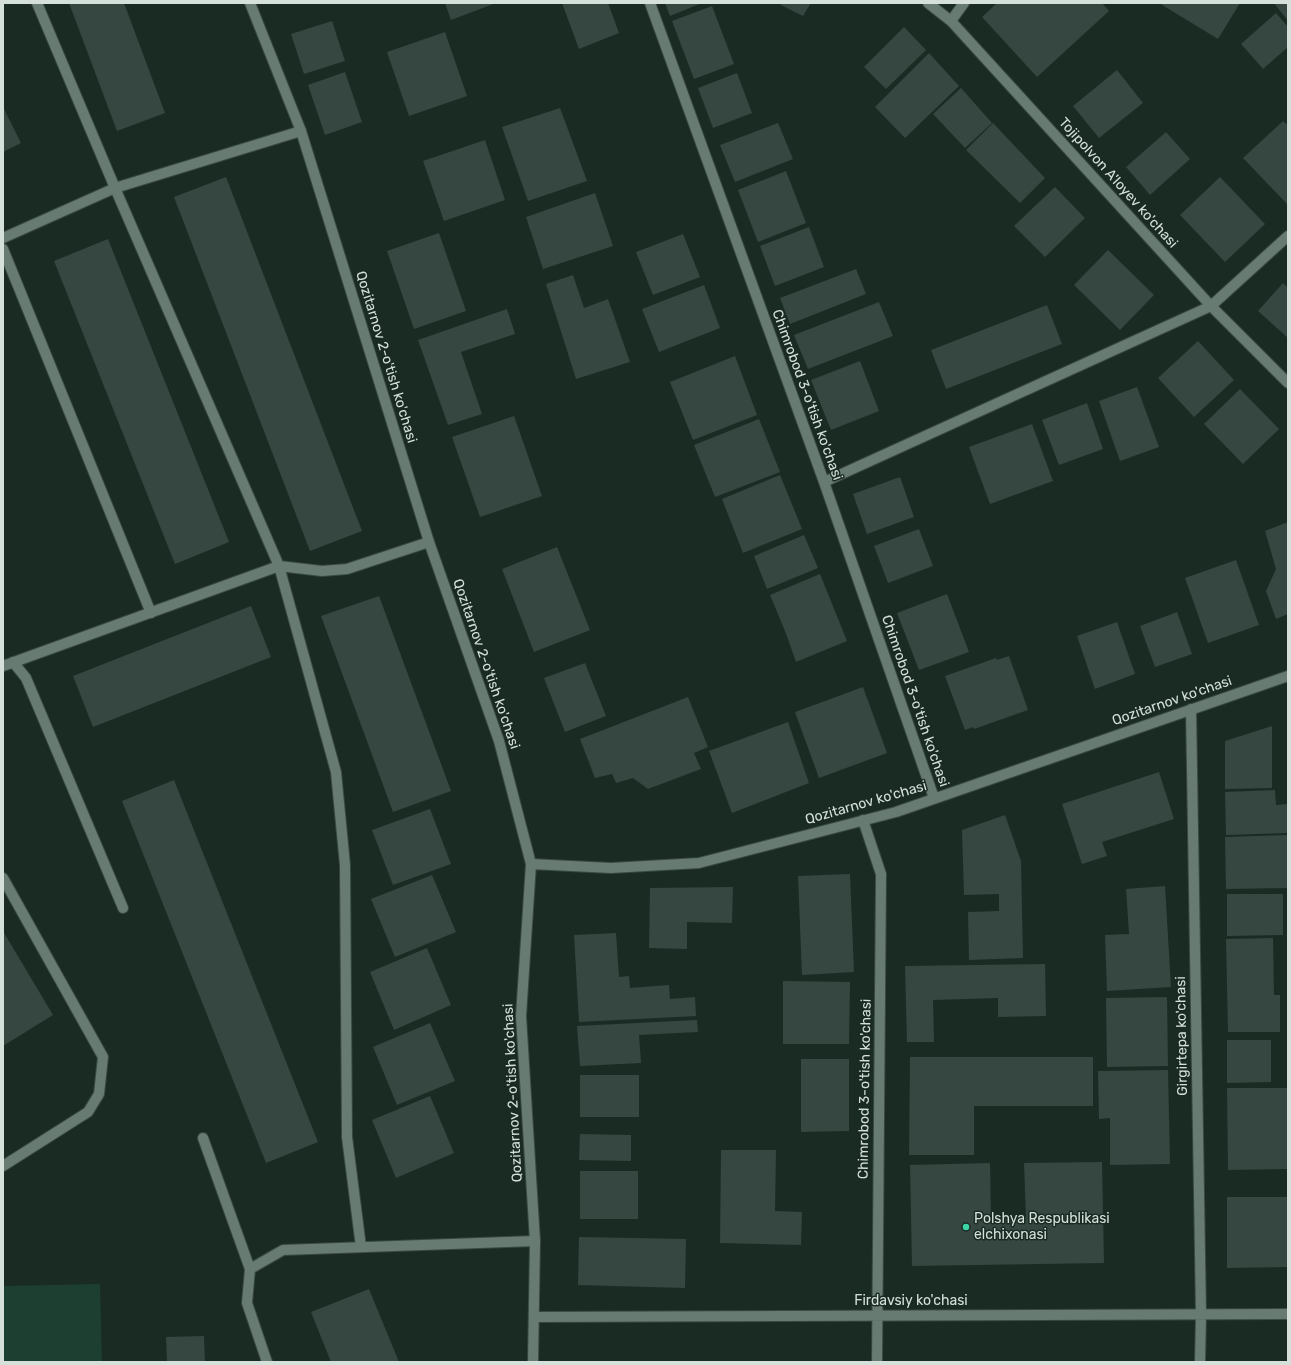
<!DOCTYPE html>
<html>
<head>
<meta charset="utf-8">
<style>
  body { margin:0 }
  #map { position:relative; width:1291px; height:1365px; overflow:hidden; background:#1a2b24; font-family:Rubik,sans-serif }
  canvas { display:block }
  .frame { position:absolute; inset:0; border:4px solid #d5e0db; pointer-events:none }
</style>
</head>
<body>
<div id="map">
<canvas width="1291" height="1365"></canvas>
<div class="frame"></div>
</div>
<script>
const context = document.querySelector('canvas').getContext('2d');
context.lineJoin = 'round';
function fillPath(path, color) {
  context.fillStyle = color;
  context.fill(path, 'evenodd');
}
function poly(rows) {
  const path = new Path2D();
  for (const r of rows) {
    path.moveTo(r[0], r[1]);
    for (let i = 2; i < r.length; i += 2) path.lineTo(r[i], r[i + 1]);
  }
  return path;
}
function trace(path, color, width, dash) {
  context.strokeStyle = color;
  context.lineWidth = width;
  context.lineCap = dash ? 'butt' : 'round';
  context.setLineDash(dash || []);
  context.stroke(path);
}
function write(font, color, halo, rows, align = 'center') {
  context.font = font + ' Rubik,sans-serif';
  context.lineWidth = 3;
  context.setLineDash([]);
  context.textBaseline = 'middle';
  context.strokeStyle = halo;
  context.fillStyle = color;
  for (const [text, x, y, turn = 0] of rows) {
    context.save();
    context.translate(x, y);
    context.rotate((+turn || 0) * Math.PI / 180);
    context.textAlign = isNaN(turn) ? turn : align;
    if (halo) context.strokeText(text, 0, 0);
    context.fillText(text, 0, 0);
    context.restore();
  }
}
const green = poly([
  [100,1284,102,1362,3,1362,3,1286]
]);
const building = poly([
  [69,3,124,3,165,113,117,131],
  [445,3,496,3,451,20],
  [562,3,608,3,619,33,579,49],
  [665,3,702,3,670,16],
  [782,3,811,3,803,16,781,5],
  [997,3,1102,3,1109,11,1037,77,982,17],
  [1159,3,1240,3,1218,39],
  [1274,3,1288,3,1288,21],
  [712,6,734,64,694,79,672,21],
  [1276,13,1288,27,1288,47,1263,69,1241,44],
  [332,21,345,61,304,74,291,34],
  [904,27,926,50,886,89,864,67],
  [445,32,467,96,409,116,387,52],
  [929,53,959,86,905,138,875,107],
  [1117,70,1143,103,1099,138,1073,106],
  [345,72,362,122,325,135,308,85],
  [737,73,752,113,713,128,698,88],
  [961,88,992,123,965,148,933,114],
  [3,107,21,143,3,152],
  [560,108,587,181,528,201,502,127],
  [1283,121,1288,125,1288,205,1243,158],
  [778,123,793,159,735,182,720,145],
  [993,123,1045,178,1020,203,966,150],
  [1166,132,1190,159,1150,195,1126,167],
  [485,140,505,200,444,221,423,161],
  [786,171,806,223,758,242,738,190],
  [226,177,362,531,310,551,174,197],
  [1220,177,1265,224,1225,262,1180,215],
  [1055,187,1085,218,1045,257,1014,226],
  [595,193,613,246,543,269,526,217],
  [809,227,824,267,775,286,760,246],
  [439,233,466,311,414,329,387,251],
  [683,234,700,277,653,295,636,252],
  [108,239,229,542,175,564,54,261],
  [1108,250,1154,295,1120,330,1074,285],
  [856,269,866,294,790,324,780,298],
  [573,275,584,308,608,299,630,362,576,379,546,284],
  [1283,283,1288,288,1288,338,1258,311],
  [704,285,720,328,659,352,642,309],
  [879,302,893,336,808,369,794,335],
  [1047,305,1062,344,946,389,931,350],
  [507,309,515,334,461,352,482,414,448,425,418,340],
  [1198,341,1234,380,1194,417,1158,378],
  [735,356,757,415,693,440,670,382],
  [860,361,879,411,831,430,811,380],
  [1137,387,1159,447,1120,461,1099,401],
  [1240,389,1279,429,1243,464,1204,424],
  [1087,403,1103,449,1059,465,1042,420],
  [514,416,542,496,480,517,452,437],
  [759,419,780,472,715,497,694,445],
  [1032,424,1053,481,990,504,969,447],
  [780,475,802,529,743,553,722,499],
  [900,477,914,517,867,534,853,494],
  [1288,522,1288,614,1276,619,1266,591,1276,569,1265,531],
  [919,529,933,566,888,583,874,546],
  [804,535,818,568,767,589,754,556],
  [557,547,590,630,534,652,502,569],
  [1236,560,1259,625,1208,643,1185,578],
  [820,574,847,641,796,662,785,631,770,595],
  [947,594,969,652,919,670,897,613],
  [379,596,451,791,393,812,321,616],
  [251,606,271,657,93,727,73,676],
  [1177,612,1192,654,1155,667,1140,626],
  [1117,622,1135,674,1095,689,1077,636],
  [1009,656,1028,710,974,729,973,727,965,730,945,676,996,658,997,660],
  [585,663,606,716,565,732,544,678],
  [863,687,887,753,819,778,795,712],
  [688,697,708,747,694,753,701,769,648,789,633,778,616,783,612,774,595,778,580,739],
  [788,722,809,783,732,813,709,751],
  [1272,726,1272,788,1225,789,1225,741],
  [1159,772,1174,819,1102,842,1107,856,1082,864,1062,804],
  [174,780,318,1142,266,1163,122,801],
  [1275,790,1276,805,1288,804,1288,833,1226,835,1225,792],
  [430,809,451,864,393,885,372,830],
  [1005,815,1021,861,1023,958,969,960,968,912,999,911,999,894,964,895,962,830],
  [1288,835,1288,888,1226,889,1225,837],
  [850,874,854,972,802,975,798,876],
  [432,875,456,932,395,957,371,899],
  [1165,886,1171,987,1107,991,1105,935,1129,934,1126,889],
  [733,887,732,923,687,922,687,949,649,948,650,888],
  [1227,894,1283,894,1283,935,1227,936],
  [3,931,53,1015,3,1046],
  [616,933,619,977,629,976,630,988,669,985,670,999,695,997,696,1016,579,1022,574,935],
  [1273,938,1274,995,1280,995,1280,1032,1228,1032,1226,939],
  [427,948,451,1005,394,1030,370,972],
  [1045,964,1046,1016,998,1017,998,998,933,1000,934,1042,907,1042,905,966],
  [783,981,850,982,849,1044,783,1044],
  [1167,997,1168,1066,1107,1067,1106,998],
  [697,1020,698,1032,639,1035,641,1063,580,1066,577,1026],
  [430,1023,455,1081,397,1105,373,1047],
  [1227,1040,1271,1040,1271,1082,1227,1083],
  [910,1057,1093,1057,1093,1106,974,1106,974,1155,909,1155],
  [801,1059,849,1059,849,1131,801,1132],
  [1168,1070,1170,1164,1110,1165,1110,1118,1099,1119,1098,1071],
  [580,1075,639,1075,639,1117,580,1117],
  [1227,1088,1288,1088,1288,1169,1228,1170],
  [430,1096,454,1153,396,1178,372,1120],
  [580,1134,631,1135,631,1161,579,1160],
  [721,1150,776,1150,775,1211,802,1212,801,1245,720,1243],
  [1102,1162,1104,1263,912,1266,910,1165,990,1163,991,1218,1026,1217,1024,1163],
  [580,1171,638,1171,638,1219,580,1219],
  [1227,1197,1288,1197,1288,1267,1227,1268],
  [579,1237,686,1239,685,1288,578,1285],
  [369,1289,399,1362,331,1362,311,1312],
  [204,1336,205,1362,167,1362,166,1337]
]);
const service = poly([
  [37,3,115,188,279,566,322,571,347,569,429,542],
  [3,238,115,188,301,131],
  [3,249,151,613],
  [13,662,26,678,123,908],
  [3,666,279,566,336,772,345,865,347,1137,361,1247],
  [3,878,103,1057,99,1094,88,1112,3,1166],
  [203,1138,250,1269],
  [267,1362,247,1303,250,1269,283,1250,535,1241]
]);
const minor = poly([
  [250,3,301,131,429,542,499,741,531,864,521,1016,535,1241,533,1362],
  [650,3,824,482,934,798],
  [928,3,951,21,1211,306,1288,383],
  [951,21,964,3],
  [824,482,1211,306,1288,236],
  [1191,709,1201,1314,1200,1362],
  [863,820,881,874,877,1362],
  [531,864,611,868,699,863,896,812,1288,676],
  [534,1317,1288,1314]
]);
const markers = [
  [966,1227,4,"#3ad4a5"]
];
const streetNames = [
  ["Tojipolvon A'loyev ko'chasi",1118,183,48],
  ["Qozitarnov 2-o'tish ko'chasi",386,357,73],
  ["Chimrobod 3-o'tish ko'chasi",807,395,70],
  ["Qozitarnov 2-o'tish ko'chasi",486,664,71],
  ["Chimrobod 3-o'tish ko'chasi",915,701,71],
  ["Qozitarnov ko'chasi",1172,701,-19],
  ["Qozitarnov ko'chasi",866,803,-16],
  ["Girgirtepa ko'chasi",1182,1036,-91],
  ["Chimrobod 3-o'tish ko'chasi",865,1089,-89],
  ["Qozitarnov 2-o'tish ko'chasi",513,1093,-93],
  ["Firdavsiy ko'chasi",911,1301]
];
const poiNames = [
  ["Polshya Respublikasi",974,1219],
  ["elchixonasi",974,1235]
];
fillPath(green, '#1c3f32');
fillPath(building, '#354740');
trace(service, '#3a4843', 12);
trace(minor, '#3a4843', 12);
trace(service, '#677b72', 10);
trace(minor, '#677b72', 10);
for (const [x, y, r, color] of markers) {
  const dot = new Path2D();
  dot.arc(x, y, r, 0, 2 * Math.PI);
  context.fillStyle = color;
  context.fill(dot);
  trace(dot, '#1a2b24', 1.5);
}
write('14px', '#d5e0db', '#1a2b24', streetNames);
write('14px', '#d5e0db', '#1a2b24', poiNames, 'left');
</script>
</body>
</html>
